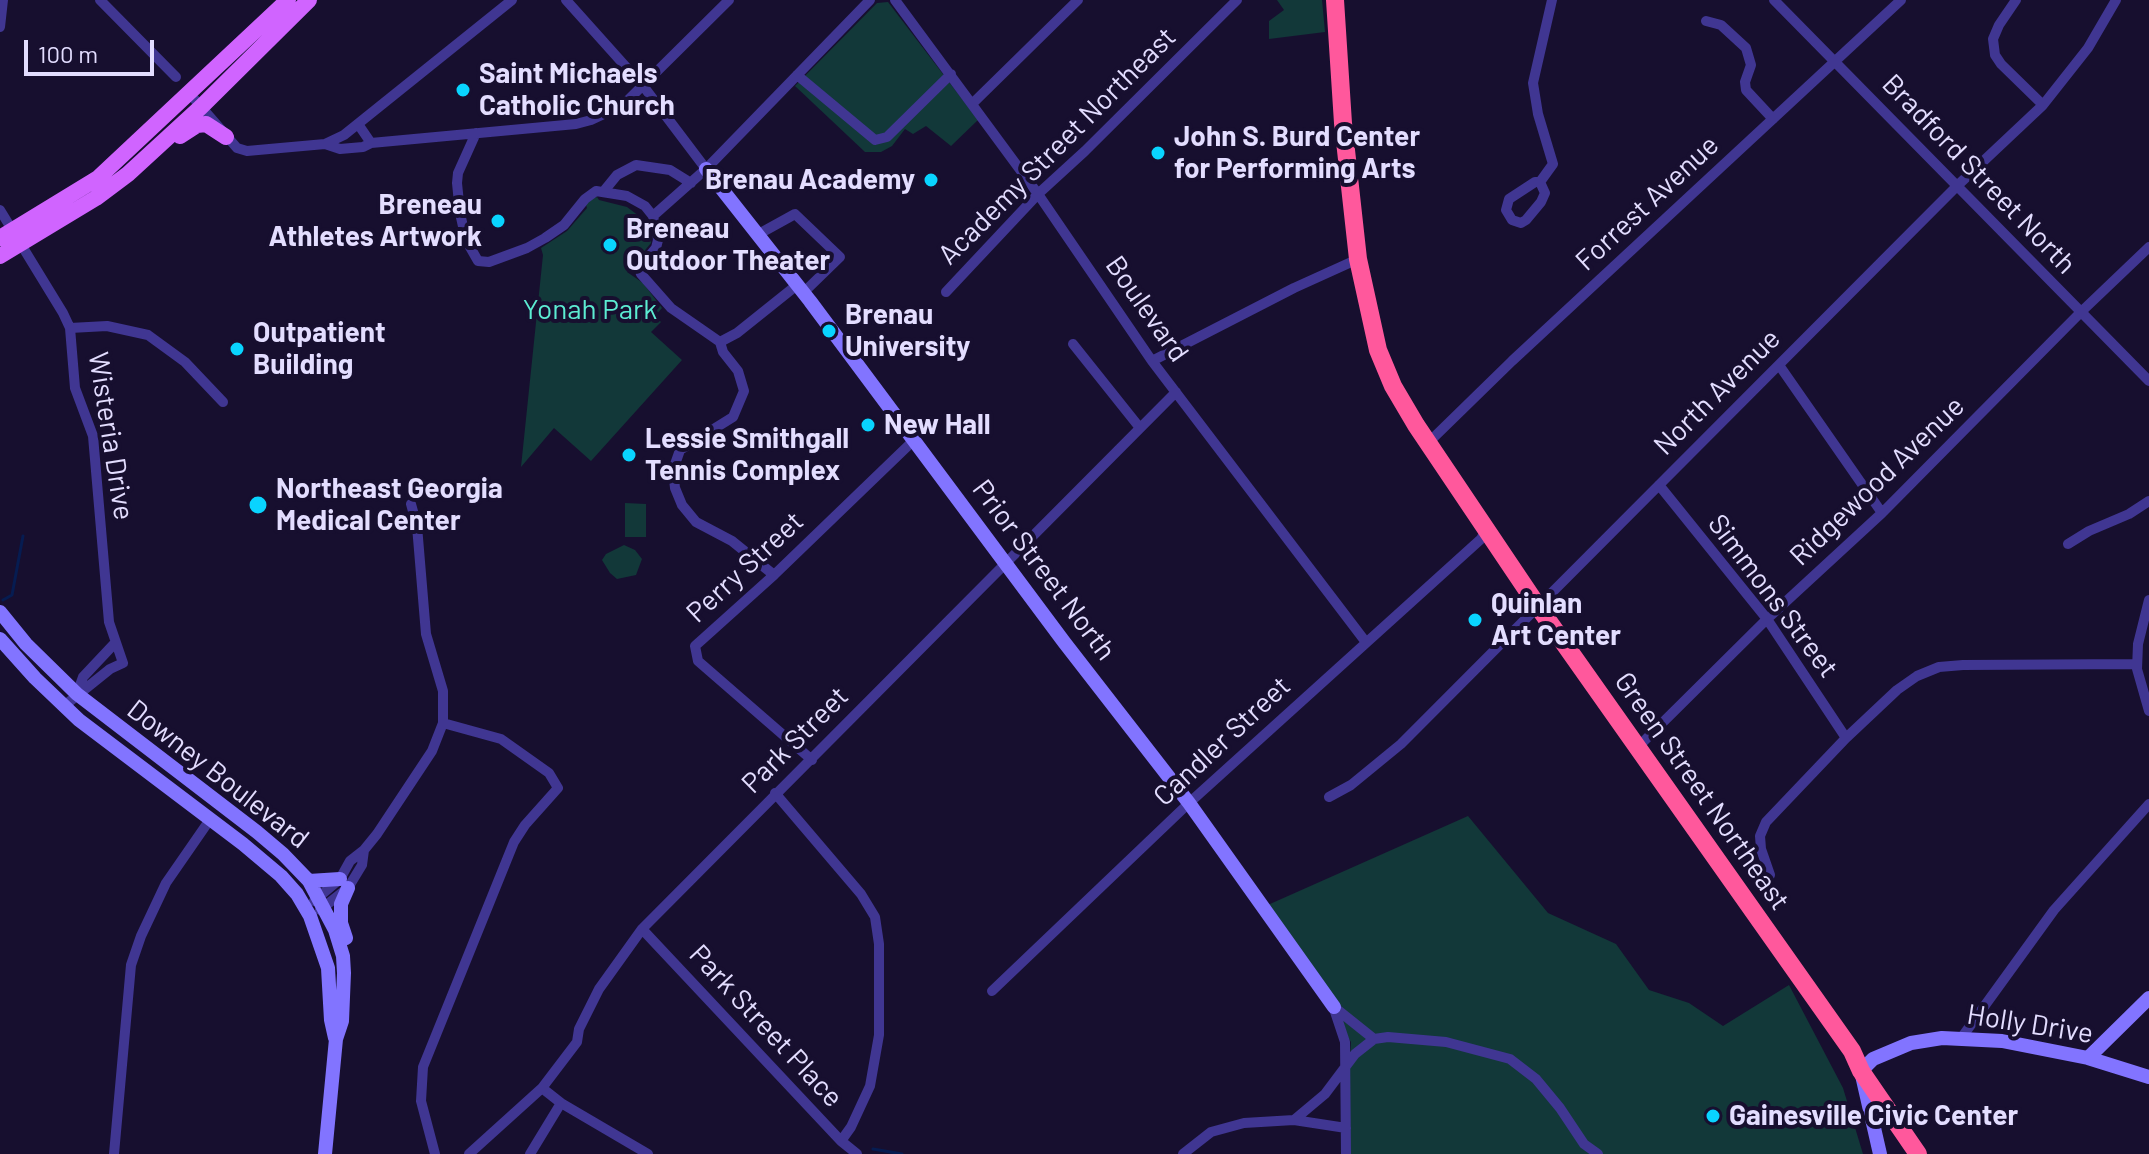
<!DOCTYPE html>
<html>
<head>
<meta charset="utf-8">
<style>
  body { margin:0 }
  #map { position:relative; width:2149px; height:1154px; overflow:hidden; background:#170f2f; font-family:Barlow,sans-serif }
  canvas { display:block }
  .scale { position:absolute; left:24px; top:40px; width:130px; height:36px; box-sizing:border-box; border:4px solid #e3ddff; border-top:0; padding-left:10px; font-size:24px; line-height:28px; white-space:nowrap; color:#e3ddff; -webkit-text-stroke:6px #170f2f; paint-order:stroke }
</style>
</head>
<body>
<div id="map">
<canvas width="2149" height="1154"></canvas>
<div class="scale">100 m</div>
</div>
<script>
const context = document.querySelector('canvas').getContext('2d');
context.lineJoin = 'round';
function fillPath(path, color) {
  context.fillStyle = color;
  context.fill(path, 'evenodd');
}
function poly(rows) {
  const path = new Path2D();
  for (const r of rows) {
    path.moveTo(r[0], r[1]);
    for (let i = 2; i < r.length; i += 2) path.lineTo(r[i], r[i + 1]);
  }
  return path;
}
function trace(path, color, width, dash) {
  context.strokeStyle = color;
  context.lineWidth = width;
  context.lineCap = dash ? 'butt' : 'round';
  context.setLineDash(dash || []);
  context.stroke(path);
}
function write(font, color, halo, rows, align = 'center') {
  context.font = font + ' Barlow,sans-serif';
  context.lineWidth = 8;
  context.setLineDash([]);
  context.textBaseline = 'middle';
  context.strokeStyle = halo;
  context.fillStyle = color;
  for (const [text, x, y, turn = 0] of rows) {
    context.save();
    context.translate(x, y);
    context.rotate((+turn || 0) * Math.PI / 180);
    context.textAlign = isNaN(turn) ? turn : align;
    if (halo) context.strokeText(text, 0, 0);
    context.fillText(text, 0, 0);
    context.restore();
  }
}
const green = poly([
  [1277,0,1322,0,1325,32,1269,39,1269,21,1284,10],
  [888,2,978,120,951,146,926,126,913,134,905,129,892,146,881,152,865,152,795,86,877,3],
  [597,197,599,200,627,207,647,222,651,231,651,243,627,272,643,283,662,308,655,316,661,322,651,332,682,360,591,461,554,428,521,467,543,255,541,248,567,231,587,208,585,201],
  [625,503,646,504,646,537,625,537],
  [624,545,635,550,642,559,636,575,617,579,610,573,602,560,606,554],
  [1468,816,1548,913,1616,944,1649,990,1689,1003,1723,1026,1789,985,1843,1088,1863,1154,1344,1154,1351,1042,1261,908]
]);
const stream = poly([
  [3,600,12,595,23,536],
  [873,1149,902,1154]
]);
const street = poly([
  [100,0,176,77],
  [566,0,644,87,706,169],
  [895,0,1038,194,1152,361,1365,641],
  [1774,0,2149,381],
  [2016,0,1999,25,1993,39,1995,55,2001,64,2043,105],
  [1706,21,1721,25,1746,48,1751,65,1745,82,1746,90,1773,119],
  [0,27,3,0],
  [797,75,875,140,887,137,951,74],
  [190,94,237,148,247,151,325,144,340,149,363,147,371,143,576,124,591,120,623,105,729,0],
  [973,103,1078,0],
  [358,124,371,143],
  [476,133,458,173,457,183,460,213,466,240,478,261,489,262,527,248,545,238,564,225,585,199,596,191,627,196,645,206,653,216,658,240,656,248,639,269,641,274,671,308,720,342,723,352,738,371,744,391,733,417,680,450,673,470,675,488,682,505,696,522,732,541,774,575],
  [325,144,344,135,512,0],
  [1540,182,1545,193,1541,202,1526,220,1521,223,1512,220,1506,210,1509,199,1535,182,1540,182,1553,164,1538,114,1533,83,1552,0],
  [604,191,617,175,636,165,670,170,691,183],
  [0,210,63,313,70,328,75,388,93,436,109,622,123,663,110,669,64,706],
  [653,216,706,169,870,0],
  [757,235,795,214,840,257,803,293],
  [946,292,1038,194,1085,151,1237,0],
  [70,328,107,326,148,335,185,362,223,402],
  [720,342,737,333,797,285],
  [1073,344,1140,428],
  [1152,361,1294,288,1358,259],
  [1779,365,1882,513],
  [1428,443,1512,361,1901,0],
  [1659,485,1767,619,1846,738],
  [2068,544,2089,531,2129,514,2149,501],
  [2149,600,2138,644,2137,669,2149,711],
  [77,694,83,677,115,643],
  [1637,748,1767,619,1882,513,2081,312,2149,247],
  [812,760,698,661,695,646,774,575,913,441],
  [775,793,861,894,875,917,879,944,879,1035,870,1086,851,1127,841,1141],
  [1329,797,1351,785,1401,744,1958,185,2043,105,2088,48,2116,0],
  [1770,875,1761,849,1760,836,1766,822,1846,738,1897,690,1917,676,1939,667,1963,665,2137,664],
  [314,901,340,879,350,861,364,850,377,834,432,751,443,723,443,691,426,634,417,526,411,504],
  [320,910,348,888,362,865,364,850],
  [642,929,841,1141,857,1154],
  [992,991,1189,803,1481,539,1486,530],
  [1334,1007,1374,1039,1388,1037,1446,1042,1510,1059,1536,1079,1560,1108,1584,1144,1598,1154],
  [1334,1009,1345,1042,1346,1154],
  [1962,1037,2054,910,2149,804],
  [561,1103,648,1154],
  [1294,1120,1325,1094,1355,1054,1374,1039],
  [114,1154,131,965,141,936,166,883,211,818],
  [435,1154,421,1101,423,1067,514,842,525,825,558,788,549,773,501,739,443,723],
  [469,1154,542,1088],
  [530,1154,561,1103,542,1088,577,1042,579,1029,599,989,642,929,1176,392],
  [1183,1154,1211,1132,1244,1123,1294,1120,1346,1128]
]);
const secondary = poly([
  [706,169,810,301,1064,642,1189,803,1334,1007],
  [0,612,26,644,77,694,257,832,283,854,309,881,335,930,343,956,344,973,342,1021,336,1039,325,1154],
  [0,639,35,678,79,720,243,844,281,876,297,894,310,916,328,968,331,1020,335,1038],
  [309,881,340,879],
  [346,938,341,923,341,904,348,888],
  [2088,1058,2149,998],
  [1880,1154,1861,1071,1873,1059,1911,1043,1942,1038,2002,1041,2088,1058,2149,1077]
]);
const primary = poly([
  [180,136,197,125,206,124,226,137],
  [0,238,98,178,288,0],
  [0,256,96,198,128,174,201,107,309,0]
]);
const highway = poly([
  [1335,0,1343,123,1358,259,1378,350,1393,386,1416,425,1537,605,1852,1051,1861,1071,1918,1154]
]);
const markers = [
  [463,90,8,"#09d4ff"],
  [1158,153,8,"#09d4ff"],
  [931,180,8,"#09d4ff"],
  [498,221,8,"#09d4ff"],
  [610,245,8,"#09d4ff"],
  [829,331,8,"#09d4ff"],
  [237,349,8,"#09d4ff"],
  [868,425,8,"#09d4ff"],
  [629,455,8,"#09d4ff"],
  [258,505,10,"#09d4ff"],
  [1475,620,8,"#09d4ff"],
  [1713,1116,8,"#09d4ff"]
];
const poiNames = [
  ["Saint Michaels",479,74],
  ["Catholic Church",479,106],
  ["John S. Burd Center",1174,137],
  ["for Performing Arts",1174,169],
  ["Brenau Academy",915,180,"right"],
  ["Breneau",482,205,"right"],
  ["Athletes Artwork",482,237,"right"],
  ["Breneau",626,229],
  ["Outdoor Theater",626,261],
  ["Brenau",845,315],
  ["University",845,347],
  ["Outpatient",253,333],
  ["Building",253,365],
  ["New Hall",884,425],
  ["Lessie Smithgall",645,439],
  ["Tennis Complex",645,471],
  ["Northeast Georgia",276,489],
  ["Medical Center",276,521],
  ["Quinlan",1491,604],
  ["Art Center",1491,636],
  ["Gainesville Civic Center",1729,1116]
];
const streetNames = [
  ["Academy Street Northeast",1057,146,-45],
  ["Bradford Street North",1979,174,46],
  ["Forrest Avenue",1647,203,-43],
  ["Boulevard",1147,309,55],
  ["North Avenue",1717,392,-45],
  ["Wisteria Drive",111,436,81],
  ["Ridgewood Avenue",1877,481,-44],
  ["Perry Street",745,567,-43],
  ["Prior Street North",1044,570,53],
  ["Simmons Street",1773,596,53],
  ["Park Street",795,740,-45],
  ["Candler Street",1222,741,-43],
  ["Downey Boulevard",218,774,38],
  ["Green Street Northeast",1702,791,55],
  ["Holly Drive",2030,1024,9],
  ["Park Street Place",766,1026,47]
];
const parkNames = [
  ["Yonah Park",590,310]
];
fillPath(green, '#123839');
trace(stream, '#061c51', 3);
trace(street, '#403692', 10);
trace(secondary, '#8274ff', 14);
trace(primary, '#d064ff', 16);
trace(highway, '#ff589c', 18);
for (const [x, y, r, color] of markers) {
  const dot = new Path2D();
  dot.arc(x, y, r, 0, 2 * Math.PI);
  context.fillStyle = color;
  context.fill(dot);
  trace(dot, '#170f2f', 3);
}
write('bold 28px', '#e3ddff', '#170f2f', poiNames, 'left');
write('28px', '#e3ddff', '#170f2f', streetNames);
write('28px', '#5cecd2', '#170f2f', parkNames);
</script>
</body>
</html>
